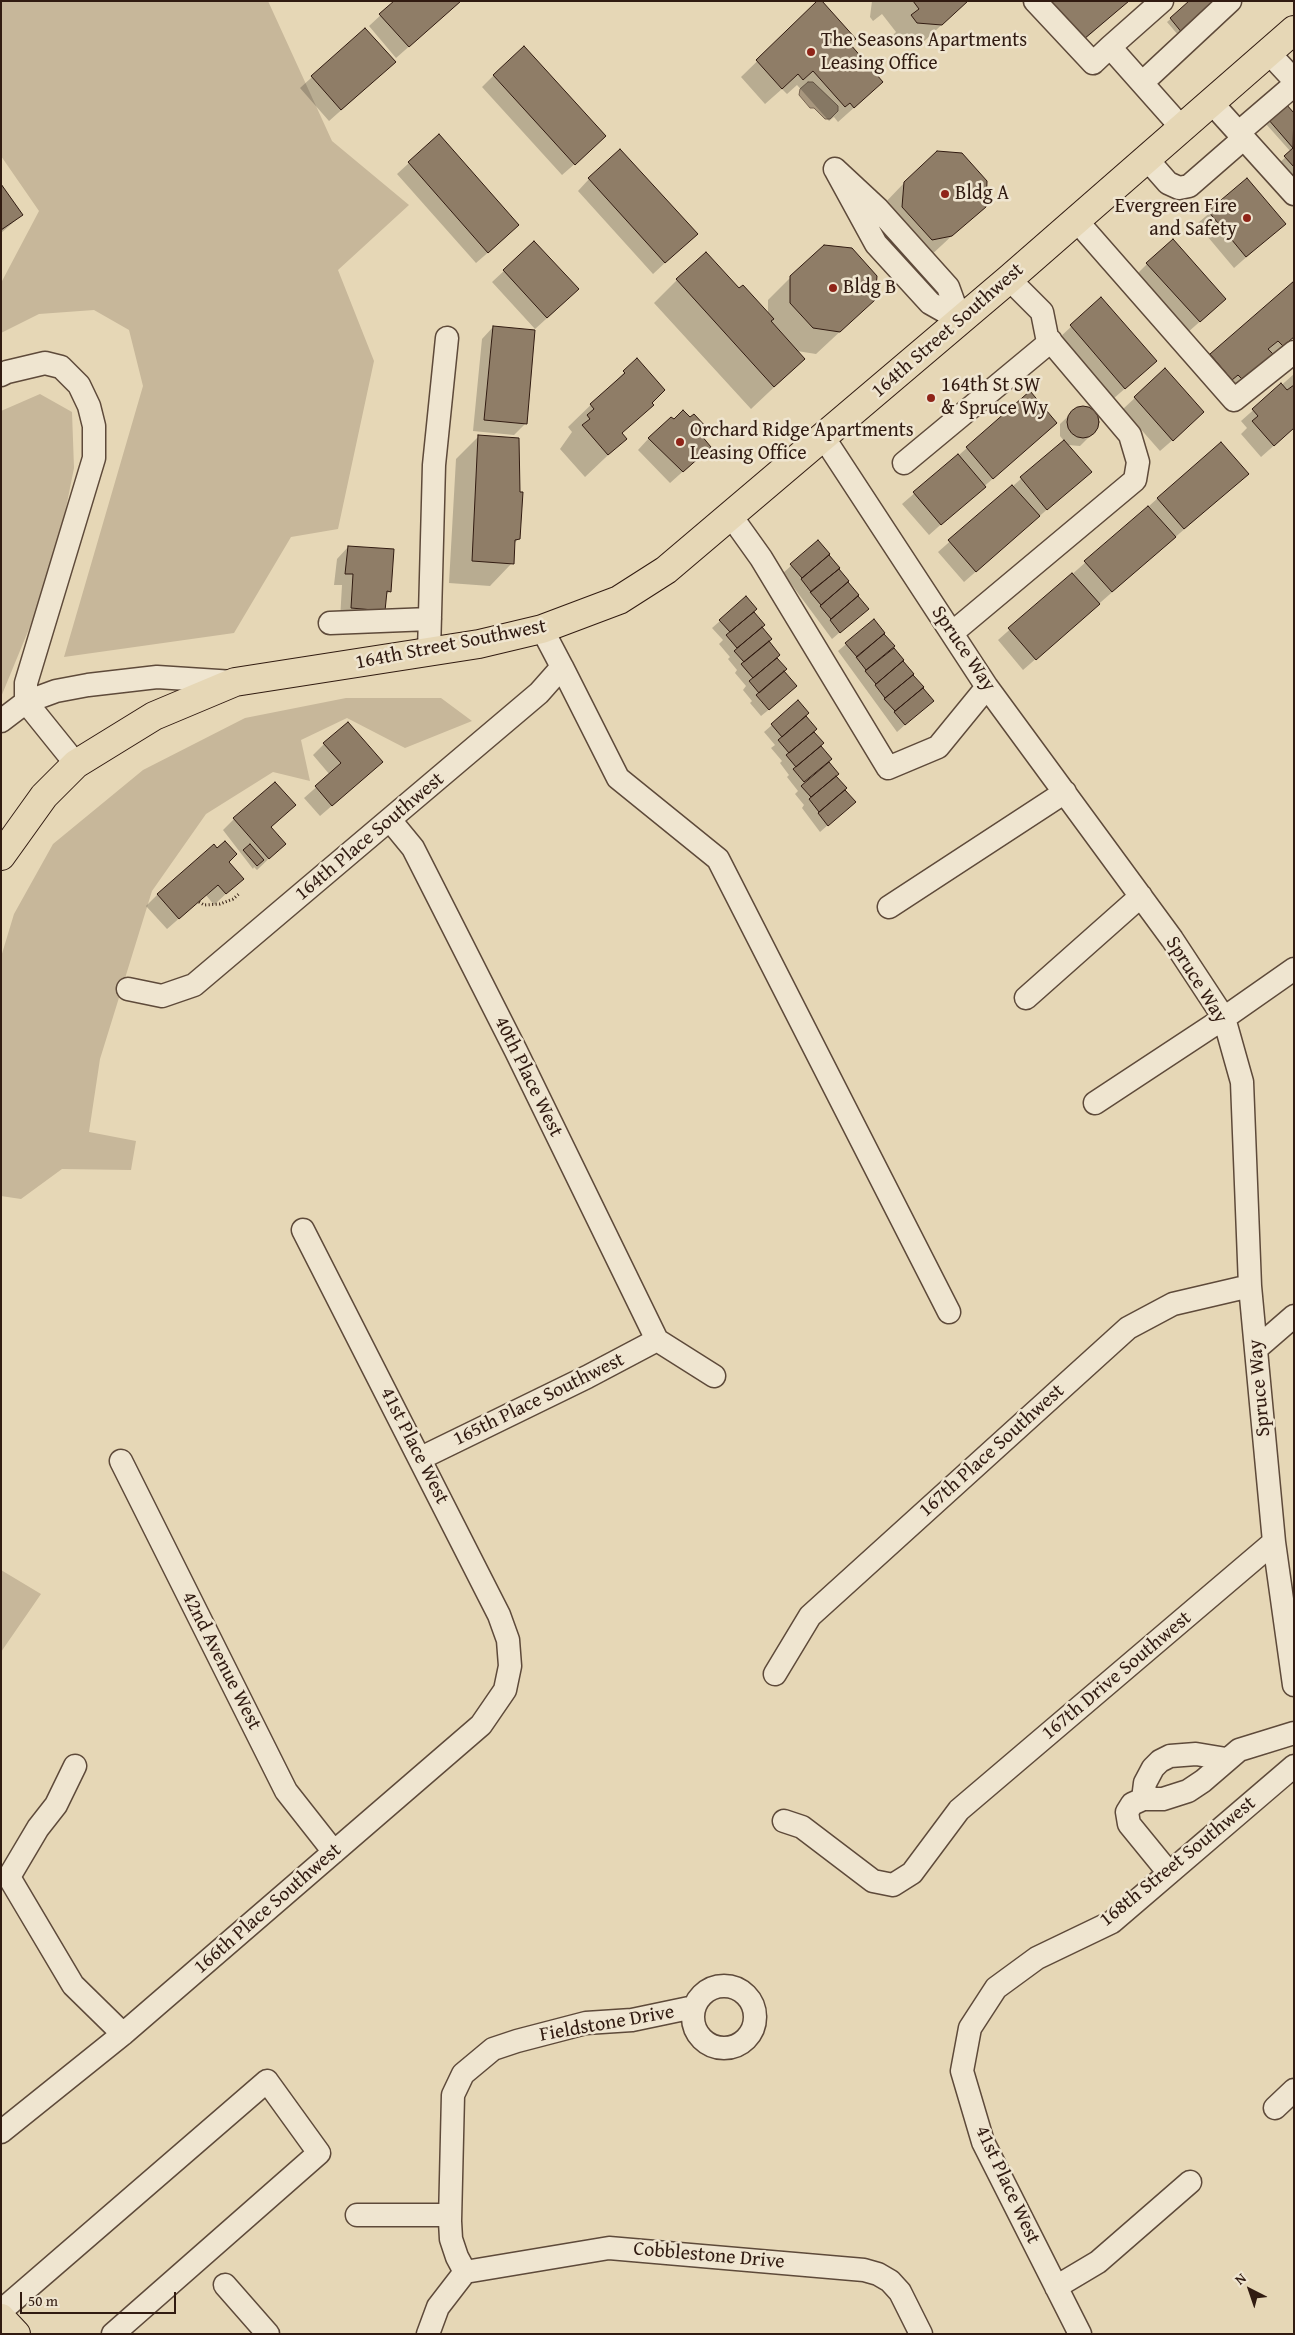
<!DOCTYPE html>
<html>
<head>
<meta charset="utf-8">
<style>
  body { margin:0 }
  #map { position:relative; width:1295px; height:2335px; overflow:hidden; background:#e6d7b6; font-family:"Gentium Book Plus",serif }
  canvas { display:block }
  .frame { position:absolute; inset:0; border:2px solid #311b11; pointer-events:none }
  .north { position:absolute; left:1225px; top:2265px; width:50px; height:50px; -webkit-text-stroke:4px #efe5d0; paint-order:stroke; rotate:319deg; font-size:14px; font-weight:700; line-height:20px; text-align:center; color:#311b11 }
  .north::after { content:''; display:block; margin:auto; width:18px; height:22px; background:#311b11; clip-path:polygon(50% 0,100% 100%,50% 72%,0 100%) }
  .scale { position:absolute; left:20px; top:2292px; width:156px; height:22px; box-sizing:border-box; border:2px solid #311b11; border-top:0; padding-left:6px; font-size:15px; line-height:18px; white-space:nowrap; color:#311b11; -webkit-text-stroke:4px #efe5d0; paint-order:stroke }
</style>
</head>
<body>
<div id="map">
<canvas width="1295" height="2335"></canvas>
<div class="frame"></div>
<div class="north">N</div>
<div class="scale">50 m</div>
</div>
<script>
const context = document.querySelector('canvas').getContext('2d');
context.lineJoin = 'round';
function fillPath(path, color) {
  context.fillStyle = color;
  context.fill(path, 'evenodd');
}
function poly(rows) {
  const path = new Path2D();
  for (const r of rows) {
    if (r.length === 3) {
      path.moveTo(r[0] + r[2], r[1]);
      path.arc(r[0], r[1], r[2], 0, 2 * Math.PI);
      continue;
    }
    path.moveTo(r[0], r[1]);
    for (let i = 2; i < r.length; i += 2) path.lineTo(r[i], r[i + 1]);
  }
  return path;
}
function trace(path, color, width, dash) {
  context.strokeStyle = color;
  context.lineWidth = width;
  context.lineCap = dash ? 'butt' : 'round';
  context.setLineDash(dash || []);
  context.stroke(path);
}
function write(font, color, halo, rows, align = 'center') {
  context.font = font + ' "Gentium Book Plus",serif';
  context.lineWidth = 5;
  context.setLineDash([]);
  context.textBaseline = 'middle';
  context.strokeStyle = halo;
  context.fillStyle = color;
  for (const [text, x, y, turn = 0] of rows) {
    context.save();
    context.translate(x, y);
    context.rotate((+turn || 0) * Math.PI / 180);
    context.textAlign = isNaN(turn) ? turn : align;
    if (halo) context.strokeText(text, 0, 0);
    context.fillText(text, 0, 0);
    context.restore();
  }
}
const green = poly([
  [1,1,268,1,332,141,409,205,338,270,374,361,338,529,291,537,234,633,64,657,143,386,129,330,94,310,39,314,1,333,1,283,39,211,1,156],
  [40,394,72,412,74,468,54,568,1,697,1,411],
  [346,698,441,698,472,721,405,748,347,718,301,740,310,781,273,772,206,814,152,891,100,1059,89,1132,136,1141,131,1170,62,1169,21,1199,1,1196,1,957,14,914,53,844,143,770,245,718],
  [1,1570,41,1594,1,1652]
]);
const water = poly([
  [808,82,813,82,838,106,838,111,830,119,825,119,814,108,810,108,799,95,800,89,808,82]
]);
const shadow = poly([
  [396,1,461,1,396,58,369,26],
  [819,1,848,44,866,97,838,122,834,117,829,121,797,85,787,94,782,89,765,104,741,77],
  [872,1,967,1,918,47,894,45,889,39,896,32,882,14,873,21,870,17],
  [1047,1,1129,1,1068,54,1034,14],
  [1191,1,1220,1,1179,36,1167,22],
  [365,29,382,74,329,121,300,88],
  [494,75,593,148,562,175,482,87],
  [1294,115,1294,191,1274,168,1291,152,1266,124,1269,120],
  [409,163,506,237,476,263,397,174],
  [589,179,696,234,653,274,578,191],
  [1247,180,1284,224,1234,268,1197,224],
  [905,182,984,206,928,258,909,262,880,230,882,206],
  [1,186,22,215,1,233],
  [534,243,566,301,535,329,492,282],
  [1147,264,1213,310,1187,333,1136,275],
  [791,277,874,300,816,354,797,351,804,359,751,409,654,303,677,280,739,290,768,314,768,300],
  [1294,283,1294,337,1230,390,1199,366],
  [1101,299,1144,372,1113,399,1059,338],
  [493,327,526,423,514,435,473,431,482,339],
  [637,360,652,405,621,434,625,439,585,477,560,449,572,432,568,427],
  [1165,370,1191,424,1160,451,1123,409],
  [1294,374,1294,428,1261,457,1241,434,1247,428,1241,421],
  [1078,407,1089,408,1098,417,1098,428,1080,446,1068,445,1090,472,964,582,938,552,1064,441,1060,436,1060,424],
  [1056,423,929,535,902,504,967,448],
  [699,435,698,458,670,483,638,450,649,438],
  [478,437,519,538,514,544,512,563,490,586,449,583,456,459],
  [1235,485,1023,670,998,640,1158,498],
  [818,542,867,609,832,639,783,573],
  [348,547,390,591,385,596,384,610,340,620,342,585,334,585,337,559],
  [752,612,763,625,760,628,775,658,785,669,782,671,788,694,761,716,750,703,752,701,743,690,746,686,735,673,737,670,728,659,730,657,719,644,723,640,712,628,720,621],
  [873,621,932,701,897,732,838,651],
  [798,702,804,716,815,729,812,731,822,743,819,746,830,759,827,762,837,773,834,776,854,802,820,832,802,808,804,805,795,794,798,791,787,777,789,775,780,763,782,761,771,748,775,745,764,732],
  [324,744,370,773,320,816,304,798,330,775,313,755],
  [234,819,270,828,284,844,257,870,254,867,253,869,223,830],
  [227,862,230,890,214,905,206,895,167,929,146,906,158,894]
]);
const building = poly([
  [394,1,461,1,409,47,379,14,394,1],
  [817,1,822,1,856,39,850,44,883,82,854,108,850,103,845,107,813,71,803,80,798,74,782,89,756,60,817,1],
  [913,1,968,1,942,25,917,23,911,15,919,9,913,1],
  [1051,1,1129,1,1084,39,1051,1],
  [1189,1,1222,1,1183,34,1170,18,1189,1],
  [365,28,396,62,341,110,311,76,365,28],
  [524,46,606,136,575,165,493,75,524,46],
  [1286,104,1294,113,1293,148,1268,119,1286,104],
  [439,134,519,225,488,253,408,162,439,134],
  [1293,148,1294,148,1294,167,1284,156,1293,148],
  [620,149,698,234,665,263,588,178,620,149],
  [937,151,962,153,987,181,986,207,952,236,932,240,902,207,904,182,937,151],
  [1247,178,1286,224,1246,257,1208,211,1247,178],
  [1,184,23,215,1,230,1,184],
  [1173,239,1226,299,1200,322,1146,263,1173,239],
  [534,241,579,289,547,318,503,270,534,241],
  [824,245,852,248,877,276,875,300,840,332,813,328,790,303,790,276,824,245],
  [706,252,739,288,743,285,774,319,771,321,805,359,774,387,676,279,706,252],
  [1294,281,1294,337,1283,346,1278,341,1268,349,1273,354,1243,380,1238,375,1232,380,1210,354,1294,281],
  [1101,297,1157,361,1125,389,1070,325,1101,297],
  [493,326,535,330,527,424,484,420,493,326],
  [637,358,665,390,652,403,654,405,622,433,627,439,608,455,582,425,590,419,587,415,594,409,590,404,625,373,623,371,637,358],
  [1165,368,1204,412,1173,441,1134,397,1165,368],
  [1281,383,1287,390,1294,385,1294,428,1274,446,1252,421,1258,416,1252,409,1281,383],
  [1030,391,1057,423,993,479,966,447,1030,391],
  [1083,422,16],
  [683,410,690,417,694,414,708,429,701,435,711,447,683,472,648,438,671,417,674,419,683,410],
  [478,435,519,438,520,492,523,492,520,539,515,540,514,564,472,561,478,435],
  [1064,440,1092,472,1047,510,1020,477,1064,440],
  [1221,442,1249,474,1184,529,1157,498,1221,442],
  [958,454,986,487,941,525,913,492,958,454],
  [1012,485,1040,516,976,572,948,540,1012,485],
  [1148,506,1176,537,1112,592,1084,561,1148,506],
  [818,540,830,554,802,578,790,564,818,540],
  [348,546,394,549,391,592,387,591,385,611,351,608,353,574,345,574,348,546],
  [829,555,840,568,811,592,801,579,829,555],
  [839,569,849,581,821,605,810,592,839,569],
  [1072,573,1100,604,1036,660,1008,628,1072,573],
  [848,582,859,595,831,619,820,606,848,582],
  [746,596,757,609,730,632,719,620,746,596],
  [858,596,869,609,840,633,830,620,858,596],
  [754,612,765,625,737,648,726,635,754,612],
  [874,619,885,633,857,657,845,643,874,619],
  [762,627,772,639,744,662,734,651,762,627],
  [884,634,895,646,866,670,856,657,884,634],
  [769,641,780,655,753,678,741,664,769,641],
  [894,648,904,660,876,684,865,671,894,648],
  [777,658,787,669,759,693,749,681,777,658],
  [903,661,914,674,885,698,875,685,903,661],
  [784,671,797,686,769,710,756,695,784,671],
  [913,675,924,687,895,711,884,699,913,675],
  [923,688,934,701,905,725,894,712,923,688],
  [798,700,809,713,782,737,771,724,798,700],
  [806,716,817,729,789,753,778,740,806,716],
  [348,722,383,762,332,806,315,786,341,763,323,743,348,722],
  [814,732,824,743,796,767,786,755,814,732],
  [821,746,832,759,804,782,793,769,821,746],
  [829,762,839,774,811,797,801,786,829,762],
  [836,776,847,788,819,812,809,799,836,776],
  [275,782,296,805,271,827,286,844,269,859,233,818,275,782],
  [845,790,856,802,828,826,818,813,845,790],
  [225,841,237,854,229,862,244,879,226,894,218,885,179,919,157,894,214,844,217,848,225,841],
  [250,844,264,860,257,866,243,850,250,844]
]);
const path = poly([
  [199,902,204,905,220,904,233,899,240,893]
]);
const minor = poly([
  [1035,1,1093,63,1110,47],
  [1162,1,1110,47,1181,127],
  [1268,52,1294,80],
  [1142,83,1230,1],
  [1210,101,1294,194],
  [1238,133,1294,85],
  [1146,158,1168,183,1179,188,1189,186,1243,139],
  [835,169,878,209,948,287,960,320,930,303,876,244,835,169],
  [1076,220,1234,400,1294,352],
  [1,375,7,372,45,363,61,367,79,385,89,406,94,426,94,458,26,683,26,702],
  [824,438,987,687,1172,939,1224,1018,1242,1082,1250,1286,1274,1542,1294,1685],
  [904,463,1051,341],
  [731,516,761,558,888,768,938,747,987,687],
  [330,623,430,619],
  [952,633,1135,480,1138,462,1130,435,1047,337,1042,312,1009,279],
  [429,652,434,465,447,338],
  [562,667,618,778,718,859,949,1312],
  [26,702,76,764],
  [1,721,26,702,56,691,88,685,157,677,234,682],
  [390,820,413,848,516,1051,657,1340],
  [889,907,1065,792],
  [128,989,162,996,194,985,539,693,562,667,542,629],
  [1026,998,1141,896],
  [1095,1103,1224,1018,1294,969],
  [657,1340,714,1376],
  [1256,1349,1294,1316],
  [421,1458,587,1377,657,1340],
  [121,1461,286,1791,334,1852],
  [775,1674,810,1616,1128,1328,1173,1304,1250,1286],
  [75,1766,56,1805,38,1828,9,1877,73,1985,123,2034],
  [1143,1799,1145,1783,1153,1768,1160,1761,1170,1756,1196,1754,1226,1759],
  [784,1821,802,1827,873,1881,893,1885,912,1873,959,1810,1274,1542],
  [1169,1873,1129,1824,1127,1812,1132,1804,1143,1799,1163,1799,1188,1791,1203,1781,1239,1750,1294,1733],
  [724,2017,31],
  [1275,2108,1294,2090],
  [1,2132,123,2034,481,1725,505,1690,510,1666,508,1640,499,1615,303,1230],
  [357,2215,450,2215],
  [465,2272,609,2248,864,2270,878,2274,890,2281,900,2292,921,2334],
  [465,2272,457,2257,451,2239,450,2221,453,2095,463,2074,493,2049,517,2041,586,2023,632,2020,694,2007],
  [225,2285,268,2334],
  [1056,2287,1098,2262,1190,2182],
  [1,2311,267,2081,319,2153,113,2334],
  [428,2334,438,2307,465,2272],
  [1080,2334,983,2142,962,2071,970,2028,996,1988,1037,1958,1112,1922,1294,1766]
]);
const major = poly([
  [1,856,44,796,76,764,154,716,235,682,479,644,542,629,619,600,666,570,1009,279,1294,30],
  [1,2318,16,2334]
]);
const markers = [
  [811,52,5,"#8f2418"],
  [945,194,5,"#8f2418"],
  [1247,218,5,"#8f2418"],
  [833,288,5,"#8f2418"],
  [931,398,5,"#8f2418"],
  [680,442,5,"#8f2418"]
];
const poiNames = [
  ["The Seasons Apartments",821,41],
  ["Leasing Office",821,64],
  ["Bldg A",955,194],
  ["Evergreen Fire",1237,207,"right"],
  ["and Safety",1237,230,"right"],
  ["Bldg B",843,288],
  ["164th St SW",941,386],
  ["& Spruce Wy",941,409],
  ["Orchard Ridge Apartments",690,431],
  ["Leasing Office",690,454]
];
const streetNames = [
  ["164th Street Southwest",948,331,-41],
  ["164th Street Southwest",451,645,-11],
  ["Spruce Way",963,649,56],
  ["164th Place Southwest",370,837,-40],
  ["Spruce Way",1196,980,58],
  ["40th Place West",528,1077,64],
  ["Spruce Way",1260,1388,-95],
  ["165th Place Southwest",539,1400,-26],
  ["41st Place West",414,1446,63],
  ["167th Place Southwest",992,1451,-42],
  ["42nd Avenue West",221,1661,63],
  ["167th Drive Southwest",1117,1676,-40],
  ["168th Street Southwest",1178,1862,-39],
  ["166th Place Southwest",268,1909,-41],
  ["Fieldstone Drive",607,2024,-10],
  ["41st Place West",1007,2185,65],
  ["Cobblestone Drive",709,2256,5]
];
fillPath(green, '#c7b79a');
fillPath(water, '#a8977e');
trace(water, '#786552', 1);
fillPath(shadow, '#0003');
fillPath(building, '#8f7d67');
trace(building, '#311b11', 1);
trace(minor, '#5e4a3a', 25);
trace(major, '#311b11', 30);
trace(path, '#311b11', 3, [1, 2.5]);
trace(minor, '#efe5d0', 22);
trace(major, '#e6d7b6', 28);
for (const [x, y, r, color] of markers) {
  const dot = new Path2D();
  dot.arc(x, y, r, 0, 2 * Math.PI);
  context.fillStyle = color;
  context.fill(dot);
  trace(dot, '#efe5d0', 2);
}
write('20px', '#311b11', '#efe5d0', poiNames, 'left');
write('20px', '#311b11', '#efe5d0', streetNames);
</script>
</body>
</html>
